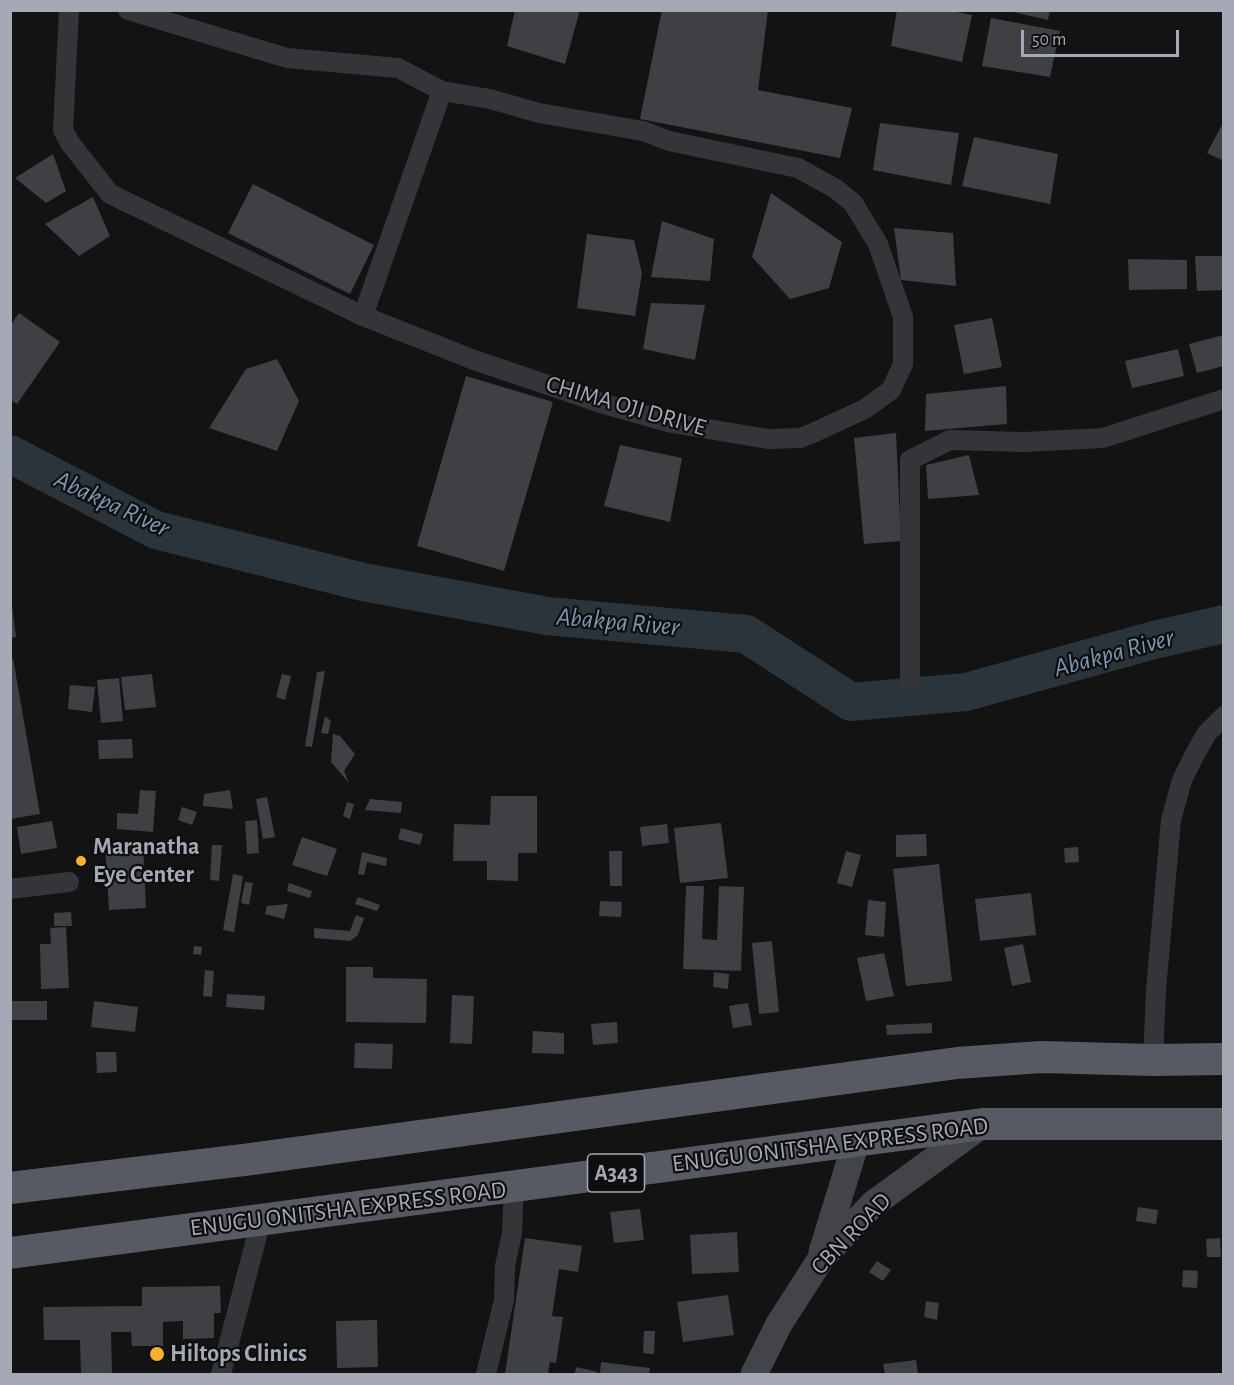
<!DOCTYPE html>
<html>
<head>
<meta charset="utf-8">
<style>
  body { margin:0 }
  #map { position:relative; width:1234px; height:1385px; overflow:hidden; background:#131314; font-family:"Alegreya Sans",sans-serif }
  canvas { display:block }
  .frame { position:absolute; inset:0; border:12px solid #a4a9b5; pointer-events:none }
  .scale { position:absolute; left:1021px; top:30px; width:158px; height:27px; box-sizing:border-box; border:3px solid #a4a9b5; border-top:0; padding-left:8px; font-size:18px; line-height:21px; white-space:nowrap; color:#a4a9b5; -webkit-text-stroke:4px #0e0e0f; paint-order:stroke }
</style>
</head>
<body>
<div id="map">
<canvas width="1234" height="1385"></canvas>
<div class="frame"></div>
<div class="scale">50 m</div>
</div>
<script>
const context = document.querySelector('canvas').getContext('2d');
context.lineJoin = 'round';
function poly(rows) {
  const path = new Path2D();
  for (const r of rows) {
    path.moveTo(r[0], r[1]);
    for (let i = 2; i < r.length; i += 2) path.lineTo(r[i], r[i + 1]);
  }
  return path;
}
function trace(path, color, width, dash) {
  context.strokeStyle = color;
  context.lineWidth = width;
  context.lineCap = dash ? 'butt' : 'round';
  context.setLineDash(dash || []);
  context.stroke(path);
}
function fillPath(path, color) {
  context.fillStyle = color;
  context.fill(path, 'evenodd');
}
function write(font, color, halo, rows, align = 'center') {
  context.font = font + ' "Alegreya Sans",sans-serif';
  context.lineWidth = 4.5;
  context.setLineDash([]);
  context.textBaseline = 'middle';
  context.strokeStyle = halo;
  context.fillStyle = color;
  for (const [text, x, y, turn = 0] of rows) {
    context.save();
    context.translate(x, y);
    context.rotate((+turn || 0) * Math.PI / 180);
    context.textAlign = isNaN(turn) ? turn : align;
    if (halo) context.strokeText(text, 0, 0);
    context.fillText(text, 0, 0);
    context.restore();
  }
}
const river = poly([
  [10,454,156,530,363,582,547,616,746,634,851,702,966,692,1154,640,1224,624]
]);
const building = poly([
  [515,10,580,10,565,64,507,46],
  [662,10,768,10,758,90,852,108,840,158,640,119],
  [897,10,946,10,972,15,962,62,891,46],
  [1005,10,1050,10,1048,20],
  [991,18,1060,31,1050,77,982,66],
  [1224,121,1224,161,1207,153],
  [880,123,959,133,951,185,873,170],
  [974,137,1058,154,1050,204,962,186],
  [53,154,66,191,46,203,15,178],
  [253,184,374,245,350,294,228,233],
  [771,193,842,242,829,288,790,299,752,257],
  [93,197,110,236,79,256,45,224],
  [662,221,714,239,710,281,651,277],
  [894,228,953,233,956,286,901,280],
  [587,234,634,240,642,273,635,316,577,308],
  [1195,256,1224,256,1224,290,1197,291],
  [1128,259,1187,260,1187,289,1129,290],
  [651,303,705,305,695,360,643,349],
  [19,313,60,342,17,404,10,400,10,326],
  [992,318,1002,367,964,374,954,325],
  [1224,335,1224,366,1197,373,1189,344],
  [1178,349,1184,376,1132,388,1125,361],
  [277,359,299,401,277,451,209,428,246,369],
  [466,376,553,402,504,571,417,546],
  [1006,386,1007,424,925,431,926,394],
  [896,433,901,541,864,544,854,438],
  [620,445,682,458,670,522,604,506],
  [969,455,979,495,928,499,926,465],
  [12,606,16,637,10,638,10,607],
  [13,658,40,814,10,819,10,659],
  [325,671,312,747,305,746,317,672],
  [152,674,156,707,125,710,121,677],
  [282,674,291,676,285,700,276,697],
  [119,678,123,721,101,723,97,680],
  [70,685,95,687,92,712,68,709],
  [325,716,331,721,328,734,321,733],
  [333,734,340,736,355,754,344,771,349,783,331,762],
  [132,739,133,758,99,759,98,740],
  [140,790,156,791,153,832,117,829,117,813,138,814],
  [230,790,233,809,203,806,204,794],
  [491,796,537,796,537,853,518,853,518,881,487,880,487,861,453,861,454,824,490,825],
  [267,797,275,837,263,839,256,799],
  [370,799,402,802,401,813,365,810],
  [347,802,354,804,350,819,343,816],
  [182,807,197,812,192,825,178,820],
  [257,820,259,853,247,854,245,821],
  [52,821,57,848,21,854,17,827],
  [721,823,728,878,680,883,674,828],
  [667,824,669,843,642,846,640,827],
  [401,828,423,834,420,845,398,839],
  [926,834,927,856,896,857,896,835],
  [302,837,337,849,327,876,292,865],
  [143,844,146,908,109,910,105,846],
  [212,845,222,845,219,881,210,880],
  [1078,847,1079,862,1065,863,1064,848],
  [609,851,622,851,622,886,610,886],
  [846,851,861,855,852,887,837,883],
  [362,852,387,858,386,866,367,862,364,875,358,874],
  [939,864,952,981,906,986,893,869],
  [233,874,243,876,234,932,223,930],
  [245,882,253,883,249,905,241,903],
  [289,883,312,891,310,898,287,891],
  [686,886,704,886,702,939,717,940,719,886,744,887,741,971,683,969],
  [1031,893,1036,935,980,941,975,899],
  [358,897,380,905,377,911,355,904],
  [868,900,886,902,884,937,865,935],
  [600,901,622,902,621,917,599,916],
  [288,904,284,919,265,914,267,906],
  [71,912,72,926,54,926,54,913],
  [356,915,364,918,358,935,350,941,314,938,314,928,350,931],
  [66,927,69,988,41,989,40,944,51,944,50,928],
  [772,941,779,1012,759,1014,752,943],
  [1023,944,1031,982,1012,986,1004,948],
  [194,946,202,947,201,955,193,954],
  [884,953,894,996,866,1001,857,958],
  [346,967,373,967,373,978,427,979,426,1023,346,1022],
  [205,970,214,971,212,997,203,996],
  [714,972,729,974,728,989,713,987],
  [227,994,265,996,264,1010,226,1007],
  [452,995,474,996,472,1044,450,1043],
  [10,1001,47,1001,47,1020,10,1020],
  [94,1001,138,1007,135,1032,91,1027],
  [748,1003,752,1025,733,1028,729,1006],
  [617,1022,618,1043,593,1045,591,1024],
  [932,1023,932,1033,887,1035,886,1025],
  [533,1031,564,1033,564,1054,532,1053],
  [355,1043,393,1044,392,1069,354,1068],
  [96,1052,116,1052,117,1072,97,1073],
  [1138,1207,1158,1210,1156,1224,1136,1221],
  [640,1209,644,1240,614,1243,610,1212],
  [737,1232,739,1272,692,1274,690,1235],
  [525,1238,582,1246,578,1272,559,1269,552,1316,563,1317,556,1363,550,1362,548,1374,505,1374],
  [1220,1238,1221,1257,1207,1257,1206,1239],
  [877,1261,891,1270,883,1281,869,1272],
  [1183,1270,1198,1271,1197,1288,1182,1287],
  [220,1286,221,1313,214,1313,214,1338,183,1339,183,1321,163,1322,163,1346,132,1346,131,1332,111,1332,112,1374,81,1374,80,1340,44,1340,43,1307,142,1306,142,1287],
  [728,1295,734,1335,683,1342,677,1302],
  [926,1301,939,1303,937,1320,924,1317],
  [377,1320,378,1367,337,1368,336,1321],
  [644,1331,655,1331,654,1354,643,1353],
  [916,1360,918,1374,885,1374,883,1364],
  [601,1362,650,1368,649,1374,600,1374],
  [576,1367,598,1372,597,1374,575,1374]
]);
const minor = poly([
  [69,10,63,130,70,143,110,194,363,316],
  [128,10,287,58,398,68,442,91,490,99,539,113,643,131,669,141,798,168,836,189,853,203,878,244,903,317,903,364,891,390,865,409,815,432,800,438,768,439,672,423,601,403,474,360,363,316,442,91],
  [910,680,910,460,950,440,1024,442,1103,438,1224,399],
  [10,889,69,882],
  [1153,1060,1156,990,1171,820,1182,780,1195,754,1207,733,1224,716],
  [221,1374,261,1220],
  [486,1374,504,1300,505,1266,512,1233,514,1187]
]);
const secondary = poly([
  [822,1252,857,1139],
  [754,1374,779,1324,820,1260,873,1204,983,1124]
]);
const trunk = poly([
  [10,1188,244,1160,957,1063,1041,1057,1153,1060,1224,1059],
  [10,1253,983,1124,1224,1124]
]);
const markers = [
  [81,861,6,"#f7b029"],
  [157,1354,8,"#f7b029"]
];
const shields = [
  [616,1173,57]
];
const shieldNames = [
  ["A343",616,1173]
];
const streetNames = [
  ["CHIMA OJI DRIVE",626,406,16],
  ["ENUGU ONITSHA EXPRESS ROAD",830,1145,-7],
  ["ENUGU ONITSHA EXPRESS ROAD",348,1209,-7],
  ["CBN ROAD",851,1234,-46]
];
const poiNames = [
  ["Maranatha",93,847],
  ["Eye Center",93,875],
  ["Hiltops Clinics",170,1354]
];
const waterNames = [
  ["Abakpa River",112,504,25],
  ["Abakpa River",618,622,5],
  ["Abakpa River",1114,653,-15]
];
trace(river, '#2b343a', 38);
fillPath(building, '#3f4044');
trace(minor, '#343539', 20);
trace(secondary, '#42444a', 27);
trace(trunk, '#575a62', 32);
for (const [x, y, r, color] of markers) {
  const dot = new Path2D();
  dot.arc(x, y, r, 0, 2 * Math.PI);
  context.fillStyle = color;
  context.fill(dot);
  trace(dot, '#0e0e0f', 2);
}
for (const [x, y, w] of shields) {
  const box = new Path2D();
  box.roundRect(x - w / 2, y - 19, w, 38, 4.5);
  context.fillStyle = '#0e0e0f';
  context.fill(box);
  trace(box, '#a4a9b5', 1.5);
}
write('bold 22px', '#a4a9b5', null, shieldNames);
write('24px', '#a4a9b5', '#0e0e0f', streetNames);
write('bold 24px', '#a4a9b5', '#0e0e0f', poiNames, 'left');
write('italic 26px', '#7998b2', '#0e0e0f', waterNames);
</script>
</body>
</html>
